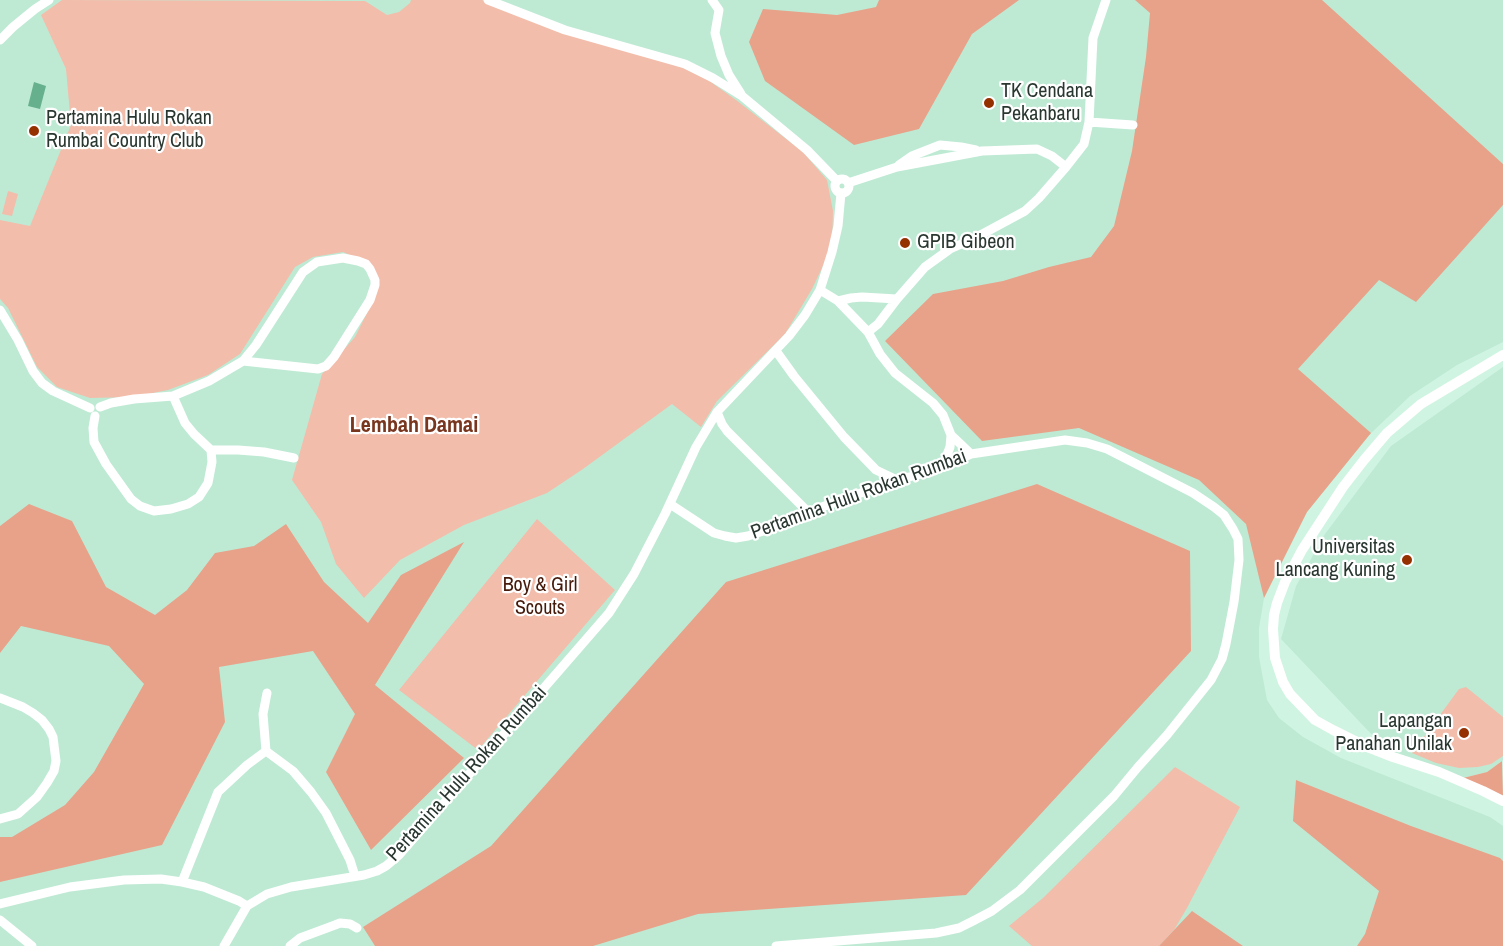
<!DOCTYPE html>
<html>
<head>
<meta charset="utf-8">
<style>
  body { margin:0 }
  canvas { display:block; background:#cff4e1 }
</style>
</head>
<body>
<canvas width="1503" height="946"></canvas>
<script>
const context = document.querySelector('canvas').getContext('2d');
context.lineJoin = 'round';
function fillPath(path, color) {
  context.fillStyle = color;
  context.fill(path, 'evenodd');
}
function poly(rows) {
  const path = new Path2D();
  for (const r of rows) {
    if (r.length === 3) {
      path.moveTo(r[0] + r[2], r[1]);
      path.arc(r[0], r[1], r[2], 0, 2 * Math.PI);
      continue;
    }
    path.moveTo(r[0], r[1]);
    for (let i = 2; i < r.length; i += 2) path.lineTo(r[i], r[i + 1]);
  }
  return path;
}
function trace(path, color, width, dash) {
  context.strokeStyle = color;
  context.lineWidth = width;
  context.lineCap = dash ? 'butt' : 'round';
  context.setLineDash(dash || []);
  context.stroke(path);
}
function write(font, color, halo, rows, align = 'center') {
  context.font = font + ' "Archivo Narrow",sans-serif';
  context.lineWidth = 4.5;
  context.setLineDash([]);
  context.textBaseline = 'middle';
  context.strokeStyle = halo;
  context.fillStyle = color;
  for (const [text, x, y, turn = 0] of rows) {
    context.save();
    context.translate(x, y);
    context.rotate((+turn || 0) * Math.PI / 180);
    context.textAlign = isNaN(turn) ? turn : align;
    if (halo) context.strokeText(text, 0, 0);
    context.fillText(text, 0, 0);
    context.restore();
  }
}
const built = poly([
  [0,0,1503,0,1503,342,1457,365,1410,396,1365,439,1307,512,1291,539,1264,598,1259,628,1259,657,1267,700,1279,718,1303,737,1341,758,1490,817,1503,826,1503,946,0,946],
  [1503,367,1503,760,1487,772,1463,778,1393,757,1281,639,1296,586,1325,534,1391,446]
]);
const green = poly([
  [62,0,365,1,387,15,399,12,410,3,411,0,482,0,681,67,708,80,736,100,803,152,827,180,833,211,832,247,812,289,785,334,717,401,701,427,672,404,583,469,547,493,464,525,400,560,364,598,336,564,321,522,292,480,322,374,355,337,366,315,377,286,367,262,343,252,313,257,295,267,240,354,208,375,168,390,133,397,90,398,57,387,37,367,8,308,0,299,0,220,30,226,71,125,66,69,41,15],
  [8,191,18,194,12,216,2,214],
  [537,519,615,590,478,750,399,690],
  [1466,687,1503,717,1503,756,1491,764,1478,767,1459,768,1436,763,1412,753,1459,689],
  [1175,767,1240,807,1187,908,1174,930,1159,946,1032,946,1009,926,1043,898]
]);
const forest = poly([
  [879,0,1019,0,972,34,919,129,854,145,765,81,749,42,763,9,837,15,876,7],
  [1135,0,1322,0,1503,164,1503,205,1416,302,1379,280,1298,369,1371,433,1307,512,1264,598,1246,524,1199,480,1079,428,982,441,885,341,933,294,1003,281,1049,267,1091,257,1114,226,1132,151,1146,57,1150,13],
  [1037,484,1190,551,1191,651,966,895,698,914,593,946,375,946,363,927,491,846,726,582],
  [29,504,72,521,106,587,155,615,187,590,215,553,254,546,286,524,324,582,368,623,401,575,464,542,375,685,464,758,371,850,326,772,355,714,313,651,219,667,225,722,162,845,0,882,0,837,12,837,65,805,94,772,144,684,109,646,21,626,0,653,0,526],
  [1502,761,1503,796,1463,778,1487,772],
  [1296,780,1411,826,1500,858,1503,861,1503,946,1357,946,1365,934,1379,891,1293,821],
  [1192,911,1243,946,1159,946]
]);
const water = poly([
  [34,82,46,86,40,109,28,106]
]);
const minor = poly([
  [488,0,565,30,685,64,713,78,742,96,807,150,836,180],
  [712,0,719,10,715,33,721,56,729,75,741,94],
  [0,40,13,27,35,9,49,0],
  [1089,122,1133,125],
  [899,165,912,156,940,145,961,147,976,150],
  [1066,167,1084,144,1089,122,1093,38,1106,0],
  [842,186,7],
  [848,183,897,167,982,151,1037,149,1052,156,1066,167,1039,198,1025,211,975,238,950,249,925,267,897,299,878,324,868,332],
  [820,290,838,301,868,332,880,354,895,373,933,403,943,415,951,435,971,454],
  [838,301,851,298,862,297,897,299],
  [0,310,18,340,33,371,42,383,53,391,90,408],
  [776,351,794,376,844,437,876,470,897,480],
  [100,407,111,403,134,399,173,396,209,381,243,361,256,345,303,272,317,262,343,258,358,261,366,264,370,269,375,280,375,285,370,300,334,357,326,366,318,369,243,361],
  [717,412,722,424,727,431,808,512],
  [95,416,93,428,94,442,106,464,131,499,140,506,154,511,171,509,188,504,199,497,208,483,212,462,211,450,194,434,185,423,173,396],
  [211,450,238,450,264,452,294,458],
  [943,465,950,447,951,435],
  [670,504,714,533,725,536,736,538,748,536,778,526,808,512,897,480,929,472,971,454,1065,440,1087,443,1107,449,1193,493,1214,507,1224,515,1233,529,1238,539,1239,560,1234,602,1226,644,1222,659,1211,680,1167,735,1138,767,1114,796,1020,890,992,911,973,921,959,928,936,933,776,946],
  [0,698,23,707,33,713,42,720,49,729,53,737,56,761,54,771,47,783,37,797,18,814,0,819],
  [266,751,263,714,267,693],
  [182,882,218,792,247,765,266,751,293,771,311,792,326,813,350,860,355,876],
  [0,904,70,887,124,880,161,879,182,882,204,887,239,901,247,906,224,946],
  [247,906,267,894,291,887,364,875,377,871,386,866,399,855,609,613,634,574,665,514,696,447,717,412,789,336,805,315,820,290,832,252,838,226,841,193],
  [0,920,32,946],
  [290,946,300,938,335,925,340,923,350,924,357,928]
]);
const major = poly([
  [1503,355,1421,404,1387,433,1364,460,1343,487,1302,550,1285,582,1277,603,1274,615,1273,629,1275,658,1283,682,1290,694,1315,720,1333,730,1365,746,1393,757,1439,772,1483,791,1503,801]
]);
const markers = [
  [989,103,6,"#953001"],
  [34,131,6,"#953001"],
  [905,243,6,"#953001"],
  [1407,560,6,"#953001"],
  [1464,733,6,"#953001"]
];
const poiNames = [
  ["TK Cendana",1001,92],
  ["Pekanbaru",1001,115],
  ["Pertamina Hulu Rokan",46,119],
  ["Rumbai Country Club",46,142],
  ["GPIB Gibeon",917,243],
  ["Universitas",1395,548,"right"],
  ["Lancang Kuning",1395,571,"right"],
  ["Lapangan",1452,722,"right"],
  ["Panahan Unilak",1452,745,"right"]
];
const streetNames = [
  ["Pertamina Hulu Rokan Rumbai",859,495,-20],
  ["Pertamina Hulu Rokan Rumbai",467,774,-48]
];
const parkNames = [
  ["Boy & Girl",540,586],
  ["Scouts",540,609]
];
const quarterNames = [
  ["Lembah Damai",414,426]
];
fillPath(built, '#beead4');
fillPath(green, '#f3bdab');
fillPath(forest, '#e8a28a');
fillPath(water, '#66b08e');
trace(minor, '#fff', 9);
trace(major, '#fff', 10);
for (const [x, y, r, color] of markers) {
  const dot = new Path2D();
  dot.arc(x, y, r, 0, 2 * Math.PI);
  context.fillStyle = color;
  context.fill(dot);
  trace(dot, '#fff', 2);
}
write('20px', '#293730', '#fff', poiNames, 'left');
write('20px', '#293730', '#fff', streetNames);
write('20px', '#461a0a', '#fff', parkNames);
write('bold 22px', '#79361f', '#fff', quarterNames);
</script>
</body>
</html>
